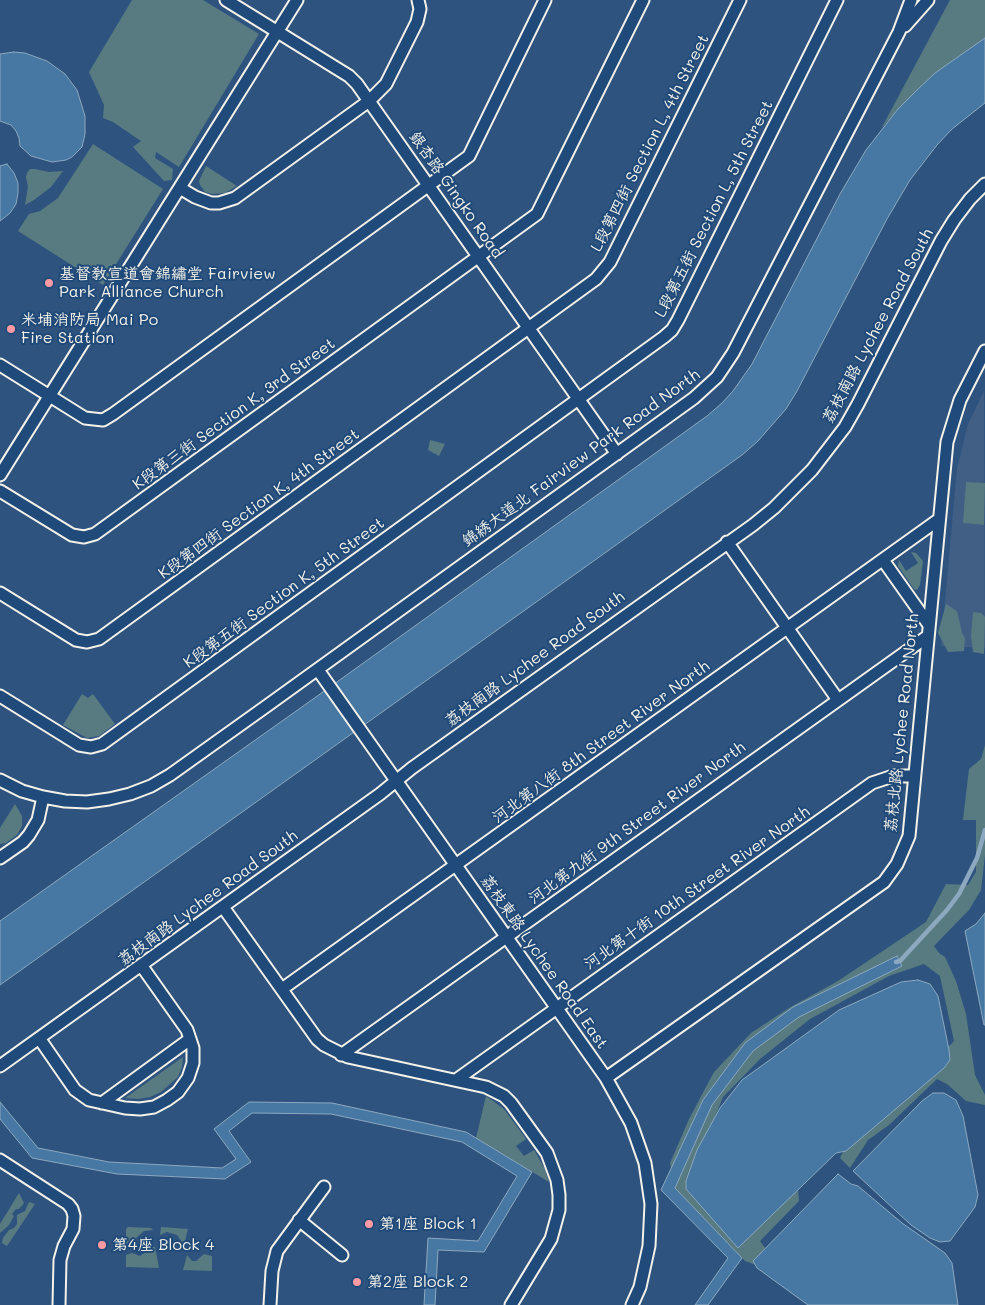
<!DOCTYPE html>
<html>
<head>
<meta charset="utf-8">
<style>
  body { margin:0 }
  canvas { display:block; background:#2e537f }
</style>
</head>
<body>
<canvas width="985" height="1305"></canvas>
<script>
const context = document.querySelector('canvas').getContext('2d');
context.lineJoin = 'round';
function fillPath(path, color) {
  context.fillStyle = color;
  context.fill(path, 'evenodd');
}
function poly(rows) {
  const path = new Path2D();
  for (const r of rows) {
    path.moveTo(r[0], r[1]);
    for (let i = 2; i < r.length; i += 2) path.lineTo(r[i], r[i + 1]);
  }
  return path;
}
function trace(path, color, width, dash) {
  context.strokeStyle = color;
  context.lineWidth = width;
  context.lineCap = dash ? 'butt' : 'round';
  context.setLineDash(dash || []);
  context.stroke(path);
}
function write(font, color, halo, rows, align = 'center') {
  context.font = font + ' Mali,"LXGW WenKai TC",sans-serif';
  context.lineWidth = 4;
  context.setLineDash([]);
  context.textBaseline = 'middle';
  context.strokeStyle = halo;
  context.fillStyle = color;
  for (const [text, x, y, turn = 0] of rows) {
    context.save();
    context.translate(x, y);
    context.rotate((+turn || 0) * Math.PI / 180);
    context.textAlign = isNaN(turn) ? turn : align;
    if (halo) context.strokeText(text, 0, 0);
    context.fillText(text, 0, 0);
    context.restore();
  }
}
const built = poly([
  [984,391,985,648,941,646,957,469,968,424]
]);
const green = poly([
  [132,0,203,0,259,34,179,167,156,152,155,158,173,169,172,180,164,181,133,147,141,141,113,122,103,118,104,105,89,72],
  [950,0,985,0,985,38,935,74,898,109,881,129],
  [93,144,163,189,103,285,18,231,29,214,40,211,58,198],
  [206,166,237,186,225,193,212,194,205,192,200,185,199,181],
  [30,169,35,169,49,172,63,171,51,187,34,200,25,205,28,187,26,177,27,173],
  [430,440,445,444,439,456,428,450],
  [966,482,985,483,984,525,963,523],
  [911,552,916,553,923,561,920,585,917,590,914,589,898,566,899,560,906,571,918,563],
  [946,604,957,611,962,633,965,638,964,651,948,652,938,633],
  [973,612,981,613,985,617,984,654,973,652,971,636],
  [82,694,88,698,93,694,115,724,99,736,87,738,63,725],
  [985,745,985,855,981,890,969,910,934,946,939,953,945,957,956,981,966,1014,975,1075,985,1095,985,1105,966,1101,947,1084,937,1079,889,1125,868,1140,850,1168,840,1158,851,1137,939,1057,954,1041,940,976,924,964,889,976,810,1019,760,1059,723,1097,698,1159,797,1176,799,1201,760,1241,774,1260,772,1271,745,1261,675,1188,670,1163,689,1119,714,1072,751,1033,789,1008,838,981,926,922,946,884,968,885,976,872,976,820,963,820,969,769,981,759],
  [15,804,22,816,22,826,17,835,6,843,0,844,0,828],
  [183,1057,182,1067,178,1077,161,1092,150,1097,138,1099,125,1098],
  [486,1096,504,1109,526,1139,516,1146,524,1156,534,1150,545,1169,549,1182,476,1138],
  [19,1193,24,1203,19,1209,16,1209,12,1214,14,1216,9,1225,0,1233,0,1224],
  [29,1202,35,1204,7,1246,2,1243,3,1238,9,1230,14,1228,17,1224,17,1215,25,1211],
  [128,1227,151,1228,153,1230,144,1231,135,1239,132,1246,128,1246,126,1244,126,1229],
  [161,1227,188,1229,184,1245,177,1235,167,1232,160,1235],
  [153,1247,155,1247,159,1268,126,1267,126,1255,132,1253,140,1256],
  [204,1254,212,1256,212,1271,183,1270,187,1255,192,1261,196,1261]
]);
const water = poly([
  [985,38,985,103,952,129,937,145,910,180,887,219,797,391,786,409,758,441,742,455,0,985,0,921,330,687,707,416,722,403,733,391,752,364,840,194,866,150,898,109,916,91,935,73,985,38],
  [14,52,25,53,47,61,65,74,77,90,85,116,85,134,82,147,72,157,66,160,52,162,31,156,20,146,19,138,16,131,11,125,0,121,0,54,14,52],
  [7,164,14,173,18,183,18,193,16,204,10,213,0,221,0,166,7,164],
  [985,913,985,1025,984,1025,965,931,976,924,985,913],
  [897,956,902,966,799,1017,753,1051,712,1105,675,1188,742,1258,708,1305,695,1305,728,1258,661,1190,703,1100,745,1043,793,1007,897,956],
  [918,980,930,984,938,996,949,1050,950,1060,944,1068,846,1151,836,1153,738,1248,686,1189,686,1181,697,1150,720,1108,742,1080,839,1010,901,982,918,980],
  [933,1093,944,1093,956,1100,963,1116,978,1195,975,1207,950,1241,940,1242,930,1238,911,1225,853,1171,922,1101,933,1093],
  [0,1102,38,1148,109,1162,222,1168,236,1159,214,1129,249,1102,332,1103,466,1132,532,1172,484,1252,438,1250,435,1305,424,1305,428,1238,478,1241,517,1176,462,1142,331,1114,252,1113,229,1131,251,1162,225,1179,117,1174,32,1158,0,1119,0,1102],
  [838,1174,851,1184,858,1186,902,1223,945,1253,952,1263,958,1305,808,1305,757,1268,753,1261,838,1174]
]);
const stream = poly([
  [896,962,900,961,947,910,959,894,977,858,985,830]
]);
const street = poly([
  [226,0,349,76,357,84,617,454],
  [905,26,928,0],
  [180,188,195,197,211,203,219,203,235,198,369,101,386,84,417,22,420,9,418,0],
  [0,365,85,418,103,420,113,414,469,156,545,0],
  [0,475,297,0],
  [0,491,72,535,84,537,95,534,537,214,643,0],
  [727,542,838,700],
  [883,560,929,625],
  [0,593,76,640,87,642,99,639,596,279,610,262,740,0],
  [318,670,606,1078,631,1123,645,1163,651,1204,649,1246,640,1287,632,1305],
  [0,696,79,745,91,747,102,744,664,337,672,330,678,320,837,0],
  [0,780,22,791,43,797,65,801,87,802,109,799,130,794,151,786,170,775,268,705,694,398,717,377,733,353,899,32,911,0],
  [0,858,23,842,29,835,38,820,43,797],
  [223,907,317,1039,324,1045,348,1057,486,1087,504,1096,511,1103,547,1153,557,1180,559,1195,559,1210,551,1239,511,1305],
  [282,989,938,520],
  [39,1038,75,1090,89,1100,125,1108,140,1109,154,1107,167,1100,178,1092,188,1078,193,1063,193,1048,187,1030,141,965],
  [341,1055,928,636],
  [0,1066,380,794,412,768,753,525,774,508,812,470,845,427,858,404,941,241,954,220,970,199,985,184],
  [606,1078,884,882,897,864,909,836,947,442,960,400,985,351],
  [456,1080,872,783,893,776,914,776],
  [102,1103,190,1039],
  [0,1160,68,1204,72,1209,74,1216,73,1229,64,1246,60,1260,59,1305],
  [299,1220,342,1255],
  [270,1305,272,1271,277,1251,324,1187]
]);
const markers = [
  [49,283,5,"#ff9aa2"],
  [11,329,5,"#ff9aa2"],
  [369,1224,5,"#ff9aa2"],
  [102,1245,5,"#ff9aa2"],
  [357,1282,5,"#ff9aa2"]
];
const streetNames = [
  ["L段第四街 Section L, 4th Street",650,143,-63],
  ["銀杏路 Gingko Road",456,195,55],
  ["L段第五街 Section L, 5th Street",714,209,-63],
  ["荔枝南路 Lychee Road South",878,326,-62],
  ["K段第三街 Section K, 3rd Street",234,414,-36],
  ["錦綉大道北 Fairview Park Road North",581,458,-36],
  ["K段第四街 Section K, 4th Street",259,504,-36],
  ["K段第五街 Section K, 5th Street",284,593,-36],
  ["荔枝南路 Lychee Road South",535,659,-36],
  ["荔枝北路 Lychee Road North",902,723,-84],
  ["河北第八街 8th Street River North",601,742,-36],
  ["河北第九街 9th Street River North",637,823,-36],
  ["河北第十街 10th Street River North",697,888,-35],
  ["荔枝南路 Lychee Road South",208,898,-36],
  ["荔枝東路 Lychee Road East",544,962,55]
];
const poiNames = [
  ["基督教宣道會錦繡堂 Fairview",59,274],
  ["Park Alliance Church",59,292],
  ["米埔消防局 Mai Po",21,320],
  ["Fire Station",21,338],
  ["第1座 Block 1",379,1224],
  ["第4座 Block 4",112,1245],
  ["第2座 Block 2",367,1282]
];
fillPath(built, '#415e85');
fillPath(green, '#577b80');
fillPath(water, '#4778a4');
trace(water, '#8ca8bf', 1);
trace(stream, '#8ca8bf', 4.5);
trace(street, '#f4f1e8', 15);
trace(street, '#1f4a7a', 11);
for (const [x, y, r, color] of markers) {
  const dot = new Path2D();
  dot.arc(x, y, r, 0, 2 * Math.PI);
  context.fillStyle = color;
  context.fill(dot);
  trace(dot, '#1f4a7a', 2);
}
write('16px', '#f4f1e8', '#1f4a7a', streetNames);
write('16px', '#f4f1e8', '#1f4a7a', poiNames, 'left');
</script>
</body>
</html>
